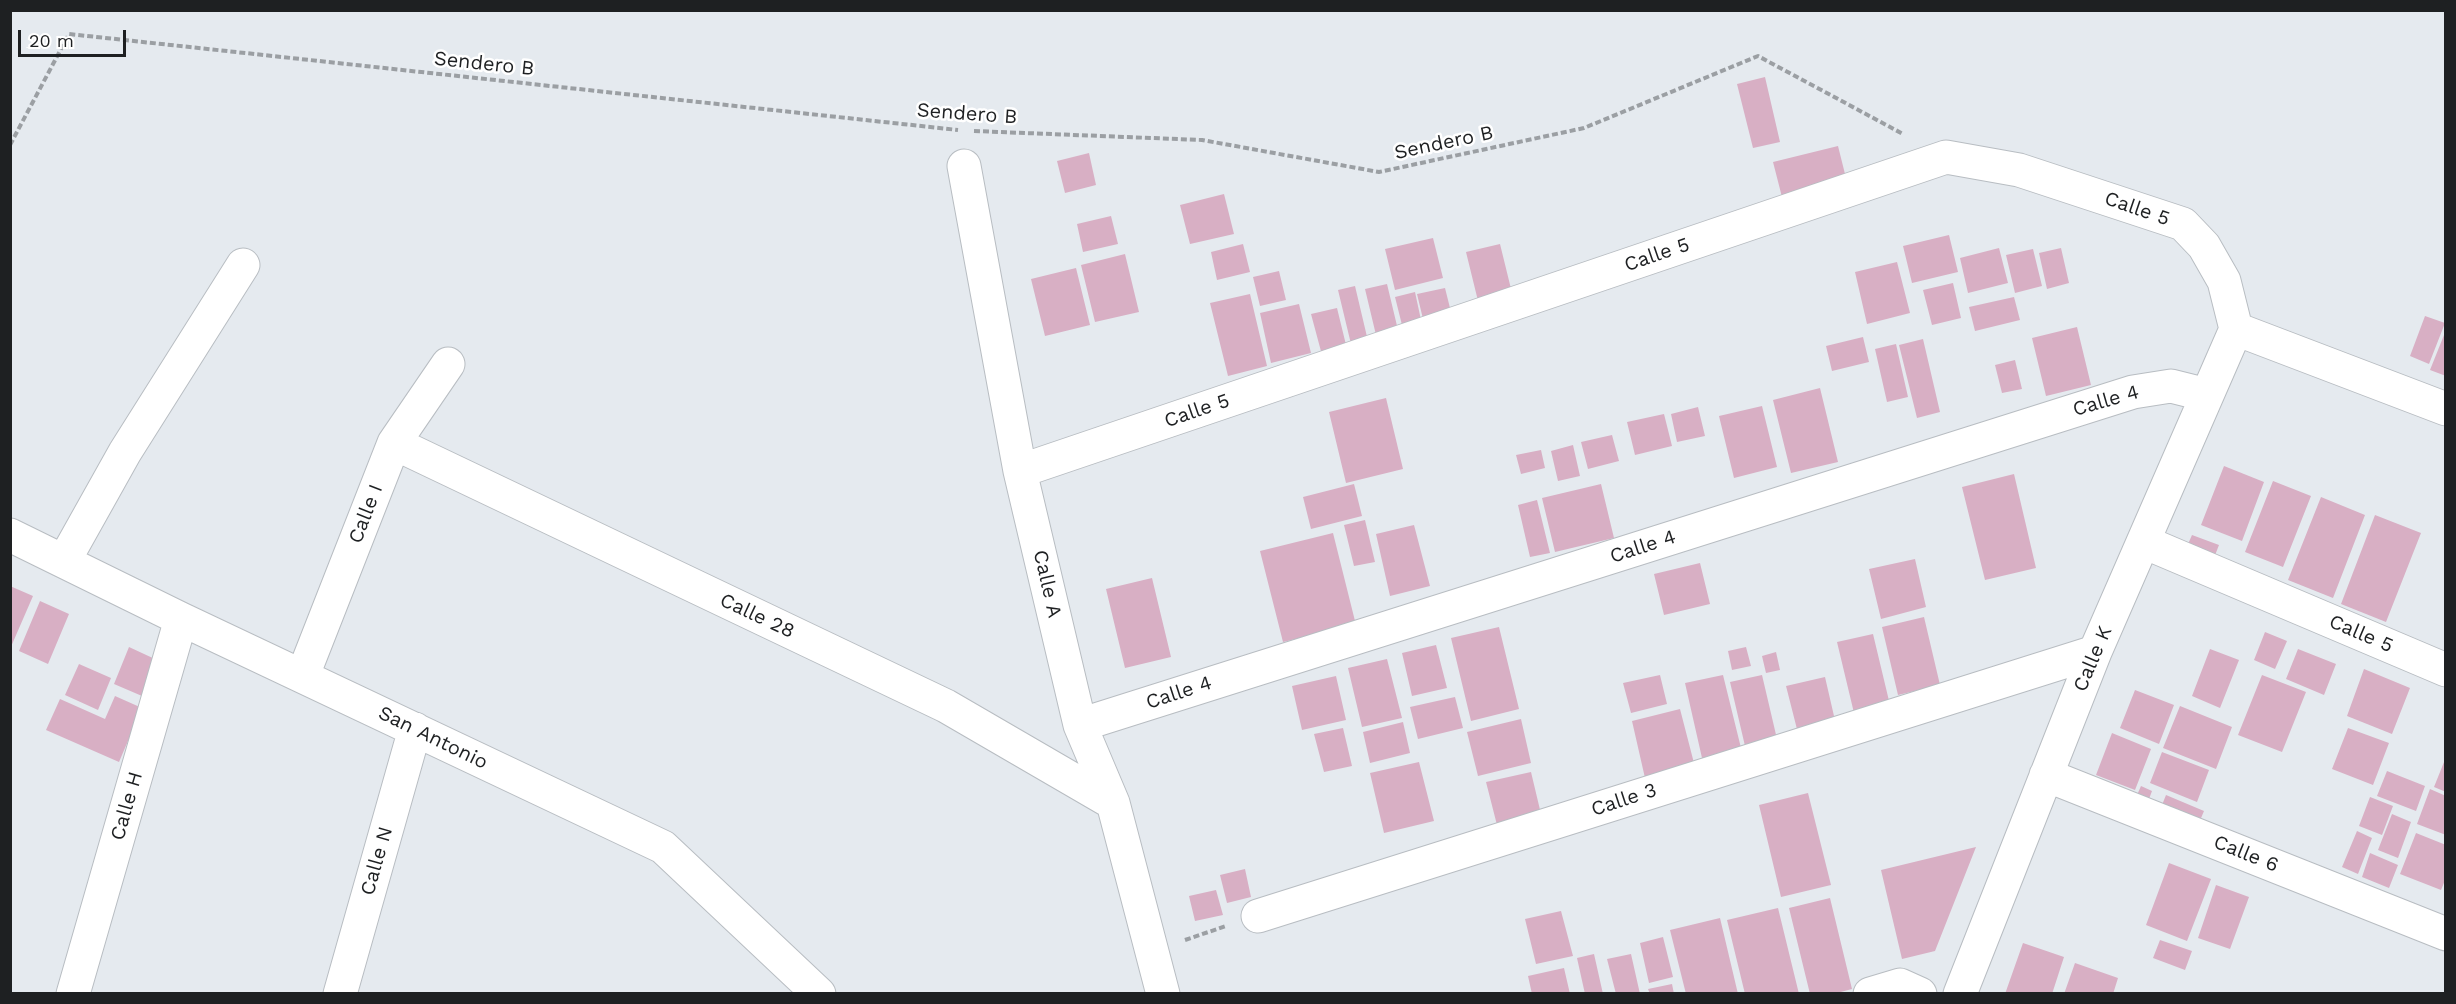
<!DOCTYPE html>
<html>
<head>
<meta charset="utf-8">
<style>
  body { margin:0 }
  #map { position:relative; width:2456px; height:1004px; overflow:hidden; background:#e5eaef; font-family:"Work Sans",sans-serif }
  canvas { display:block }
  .frame { position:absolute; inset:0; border:12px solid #1e2022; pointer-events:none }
  .scale { position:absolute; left:18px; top:30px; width:108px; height:27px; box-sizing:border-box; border:3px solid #1e2022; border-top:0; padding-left:8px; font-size:18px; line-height:21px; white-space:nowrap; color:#1e2022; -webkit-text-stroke:4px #fff; paint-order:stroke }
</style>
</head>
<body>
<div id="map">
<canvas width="2456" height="1004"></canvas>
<div class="frame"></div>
<div class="scale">20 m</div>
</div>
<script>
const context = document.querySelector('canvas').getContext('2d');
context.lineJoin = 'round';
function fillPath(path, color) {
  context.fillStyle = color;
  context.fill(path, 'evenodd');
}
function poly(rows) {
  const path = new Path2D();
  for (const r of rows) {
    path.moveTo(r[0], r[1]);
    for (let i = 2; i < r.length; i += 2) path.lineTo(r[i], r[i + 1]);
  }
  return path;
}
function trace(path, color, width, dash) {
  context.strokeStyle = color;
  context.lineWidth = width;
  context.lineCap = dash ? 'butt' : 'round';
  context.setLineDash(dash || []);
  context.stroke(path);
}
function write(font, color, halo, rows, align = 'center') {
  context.font = font + ' "Work Sans",sans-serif';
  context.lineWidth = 5;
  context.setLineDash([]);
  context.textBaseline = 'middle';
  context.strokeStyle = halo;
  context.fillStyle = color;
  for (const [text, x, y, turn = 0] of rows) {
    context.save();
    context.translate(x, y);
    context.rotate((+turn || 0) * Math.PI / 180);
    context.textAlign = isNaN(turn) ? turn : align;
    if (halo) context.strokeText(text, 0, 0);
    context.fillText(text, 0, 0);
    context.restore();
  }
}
const building = poly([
  [1765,77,1780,142,1753,148,1737,84],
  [1838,146,1848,186,1783,201,1773,162],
  [1089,153,1096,185,1065,193,1057,161],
  [1224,194,1234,234,1190,244,1180,205],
  [1111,216,1118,244,1083,252,1077,224],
  [1949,235,1958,272,1912,283,1903,246],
  [1433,238,1443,278,1395,290,1385,249],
  [1243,244,1250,272,1217,280,1211,252],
  [1500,244,1513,297,1479,305,1466,252],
  [1999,248,2008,283,1968,293,1960,258],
  [2061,248,2069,283,2047,289,2039,253],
  [2033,249,2042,286,2015,293,2006,255],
  [1125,254,1139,312,1095,322,1081,265],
  [1897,262,1910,313,1867,324,1855,272],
  [1076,268,1090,325,1045,336,1031,279],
  [1279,271,1286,300,1260,306,1253,277],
  [1953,283,1961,318,1932,325,1923,290],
  [1387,284,1398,330,1376,335,1365,289],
  [1355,286,1368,341,1351,344,1338,290],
  [1445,288,1451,312,1423,319,1417,294],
  [1415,292,1421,320,1402,325,1395,297],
  [1250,294,1267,366,1228,376,1210,303],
  [2014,297,2020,320,1975,331,1969,307],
  [1299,304,1311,353,1271,363,1260,313],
  [1337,308,1347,349,1322,355,1311,314],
  [2425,316,2445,323,2429,364,2410,356],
  [2077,327,2091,385,2046,396,2032,338],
  [2446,330,2446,376,2430,370],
  [1863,337,1869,362,1832,371,1826,346],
  [1923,339,1940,412,1917,418,1899,345],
  [1896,344,1908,397,1887,402,1875,349],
  [2015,360,2022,389,2002,393,1995,365],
  [1820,388,1838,462,1791,473,1773,400],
  [1386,398,1403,469,1346,483,1329,412],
  [1762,406,1777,467,1734,478,1719,416],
  [1698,407,1705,436,1677,442,1671,414],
  [1664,414,1672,446,1635,455,1627,422],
  [1612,435,1619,461,1588,469,1581,442],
  [1573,445,1580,476,1558,481,1551,451],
  [1541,450,1545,468,1521,474,1516,455],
  [2224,466,2264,482,2242,541,2201,525],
  [2014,474,2036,568,1985,580,1962,487],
  [2273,481,2311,496,2283,567,2245,552],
  [1354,484,1362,516,1311,529,1303,497],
  [1601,484,1614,538,1555,552,1542,498],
  [2321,497,2365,515,2333,598,2288,580],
  [1537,500,1550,553,1530,557,1518,505],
  [2375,515,2421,533,2386,622,2341,604],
  [1365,520,1375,562,1354,566,1344,525],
  [1414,525,1430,586,1390,596,1376,534],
  [1333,533,1356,625,1283,642,1260,551],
  [2192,535,2219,545,2212,563,2185,551],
  [1915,559,1926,607,1881,619,1869,569],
  [1700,563,1710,604,1664,615,1654,574],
  [1152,578,1171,657,1125,668,1106,589],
  [10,586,33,596,10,649],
  [40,601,69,614,48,664,19,651],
  [1924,617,1940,685,1898,695,1882,627],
  [1499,627,1519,709,1471,721,1451,638],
  [2265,632,2287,641,2275,669,2254,660],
  [1873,634,1890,705,1854,713,1837,642],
  [1436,645,1447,688,1412,696,1402,653],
  [129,647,157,660,142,696,114,684],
  [1746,647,1751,666,1732,670,1728,651],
  [2210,649,2239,660,2220,708,2192,696],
  [2298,649,2336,664,2324,695,2286,679],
  [1776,652,1780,670,1766,673,1762,656],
  [1387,659,1402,718,1362,727,1348,668],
  [79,664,111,678,98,710,65,695],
  [2364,669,2410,688,2392,734,2347,716],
  [1660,675,1667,704,1631,713,1623,683],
  [1723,675,1741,748,1702,758,1685,683],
  [1762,675,1777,739,1745,746,1730,682],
  [2262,675,2306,692,2282,752,2238,735],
  [1336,676,1346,720,1302,730,1292,686],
  [1825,677,1837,729,1799,737,1786,686],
  [2135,690,2174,705,2159,744,2120,728],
  [115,696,142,708,119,762,46,730,60,699,105,719],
  [1455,697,1463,728,1418,739,1410,707],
  [2180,706,2232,727,2216,769,2163,748],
  [1680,709,1695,767,1645,778,1632,721],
  [1521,719,1531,763,1478,776,1467,732],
  [1403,722,1410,753,1370,763,1363,732],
  [1343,728,1352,766,1324,772,1314,734],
  [2348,728,2389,743,2373,785,2332,769],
  [2112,733,2151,749,2135,790,2096,775],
  [2162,752,2209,770,2197,802,2150,783],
  [2446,757,2446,792,2434,787],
  [1419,762,1434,821,1384,833,1370,773],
  [2387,771,2425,786,2416,811,2377,796],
  [1531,772,1541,814,1497,825,1486,782],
  [2141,786,2152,791,2146,807,2134,802],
  [2430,789,2446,796,2446,835,2417,824],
  [1808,793,1831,885,1781,897,1759,805],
  [2166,795,2204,811,2196,830,2158,815],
  [2370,797,2393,806,2382,835,2359,826],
  [2392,814,2411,822,2398,858,2378,850],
  [2357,831,2372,838,2358,874,2342,867],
  [2416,833,2446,845,2446,878,2441,890,2400,874],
  [1976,847,1935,951,1902,959,1881,870],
  [2370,853,2398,865,2389,888,2362,877],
  [2169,863,2211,879,2187,941,2146,925],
  [1245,869,1251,897,1227,903,1220,875],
  [2216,885,2249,897,2230,949,2198,938],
  [1216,890,1223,915,1195,921,1189,896],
  [1830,898,1852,989,1833,994,1810,994,1789,908],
  [1778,908,1799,994,1745,994,1727,920],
  [1561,911,1573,956,1536,964,1525,919],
  [1720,918,1738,994,1686,994,1670,930],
  [1663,937,1673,977,1649,983,1640,943],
  [2160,940,2192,951,2185,970,2153,958],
  [2023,943,2064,957,2052,994,2005,994],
  [1594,954,1603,994,1585,994,1577,958],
  [1631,954,1640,994,1616,994,1607,959],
  [2075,963,2118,978,2113,994,2064,994],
  [1564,968,1570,994,1532,994,1528,976],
  [1672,984,1674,994,1650,994,1648,989]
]);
const path = poly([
  [974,131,1202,140,1379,172,1584,128,1758,56,1903,134],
  [10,145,69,34,958,130],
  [1185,940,1226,926]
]);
const minor = poly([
  [964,166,1020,471,1080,725,1113,803,1163,994],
  [2236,329,2446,409],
  [394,443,946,706,1113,803],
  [1020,471,1946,157,2019,170,2183,224,2204,246,2224,281,2236,329],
  [10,535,181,619,663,847,819,994],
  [2144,542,2446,670],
  [64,561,125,452,243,265],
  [303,675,394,443,448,364],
  [1080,725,2133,392,2171,386,2207,395],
  [2046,775,2446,934],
  [1258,916,2095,652],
  [73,994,181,619],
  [340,994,415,729],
  [1870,994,1900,985,1920,994],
  [1960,994,2095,652,2236,329]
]);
const streetNames = [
  ["Sendero B",484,64,6],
  ["Sendero B",967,114,4],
  ["Sendero B",1444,143,-12],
  ["Calle 5",2137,209,19],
  ["Calle 5",1657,255,-19],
  ["Calle 4",2106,401,-16],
  ["Calle 5",1197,411,-19],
  ["Calle I",366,514,-69],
  ["Calle 4",1643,547,-18],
  ["Calle A",1047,584,77],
  ["Calle 28",757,616,25],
  ["Calle 5",2361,634,23],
  ["Calle K",2093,659,-67],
  ["Calle 4",1179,693,-18],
  ["San Antonio",433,738,26],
  ["Calle 3",1624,800,-18],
  ["Calle H",127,806,-74],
  ["Calle 6",2246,854,22],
  ["Calle N",377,861,-74]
];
fillPath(building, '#d8afc4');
trace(minor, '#b8bdc2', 35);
trace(path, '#9b9fa3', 4, [6, 3]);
trace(minor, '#fff', 33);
write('20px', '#1e2022', '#fff', streetNames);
</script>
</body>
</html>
